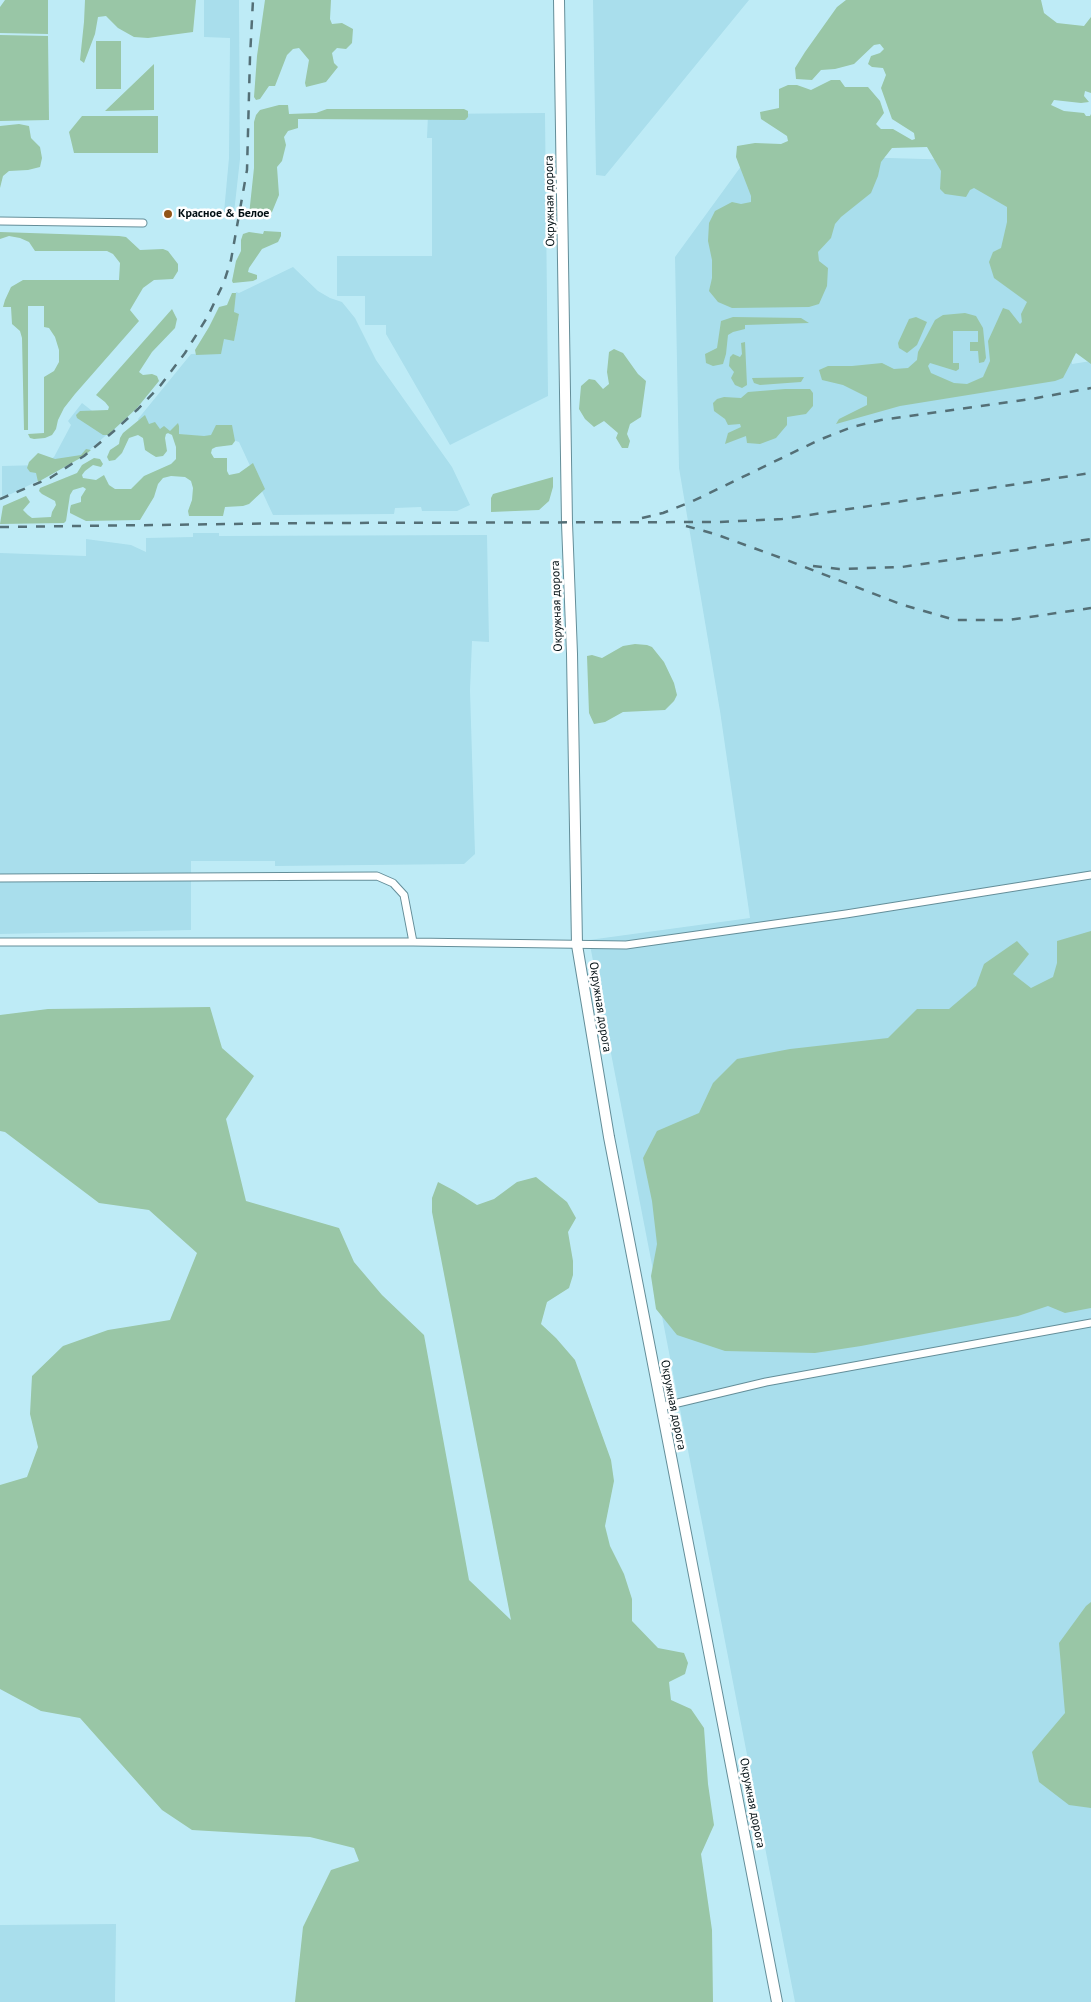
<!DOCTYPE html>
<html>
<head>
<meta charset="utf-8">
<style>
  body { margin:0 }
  canvas { display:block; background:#beebf6 }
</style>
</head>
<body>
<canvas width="1091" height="2002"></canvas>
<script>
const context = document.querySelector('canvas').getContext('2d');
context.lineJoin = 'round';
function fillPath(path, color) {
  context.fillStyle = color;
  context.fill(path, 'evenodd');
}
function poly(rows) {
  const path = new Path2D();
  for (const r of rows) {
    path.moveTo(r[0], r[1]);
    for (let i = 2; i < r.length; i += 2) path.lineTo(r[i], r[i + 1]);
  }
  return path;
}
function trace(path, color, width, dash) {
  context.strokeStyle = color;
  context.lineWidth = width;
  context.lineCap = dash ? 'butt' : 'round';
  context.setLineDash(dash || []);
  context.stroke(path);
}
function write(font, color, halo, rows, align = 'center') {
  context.font = font + ' "PT Sans",sans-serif';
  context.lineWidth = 5;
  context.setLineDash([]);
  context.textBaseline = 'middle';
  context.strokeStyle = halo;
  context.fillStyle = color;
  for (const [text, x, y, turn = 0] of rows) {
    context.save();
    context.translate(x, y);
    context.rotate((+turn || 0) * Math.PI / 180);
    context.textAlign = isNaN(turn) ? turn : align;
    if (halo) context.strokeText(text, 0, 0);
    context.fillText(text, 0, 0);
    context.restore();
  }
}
const built = poly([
  [204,0,239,0,240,159,234,213,224,212,229,158,230,38,204,37],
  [593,0,749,0,605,176,596,175],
  [545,113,548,396,450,445,386,334,386,325,365,325,365,296,337,296,337,256,432,256,432,138,427,138,428,114],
  [750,154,1063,163,1072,364,1091,361,1091,2002,795,2002,589,940,750,918,720,711,679,468,675,257],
  [293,267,318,291,330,298,342,302,355,318,376,360,452,467,470,505,457,511,422,511,421,507,395,508,394,514,273,515,239,442,230,439,143,431,138,419,191,354,220,353,223,337,234,339,239,314,232,313,236,292,239,293],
  [82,403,114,428,84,455,48,476,11,494,2,496,2,466,42,465,54,457,71,425,68,421],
  [193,533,219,533,219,536,487,535,489,642,472,641,470,690,475,854,464,864,275,866,275,861,191,861,191,930,0,934,0,553,86,556,86,539,131,545,146,552,146,538,193,537],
  [116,1924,115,2002,0,2002,0,1925]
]);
const green = poly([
  [5,0,48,0,48,34,0,33,0,7],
  [85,0,196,0,193,32,148,38,134,37,118,28,106,16,98,17,95,34,84,63,80,60,84,22],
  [265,0,331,0,330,19,332,24,342,23,353,29,352,43,346,49,337,48,332,53,334,63,338,67,326,82,306,87,305,83,309,60,299,48,293,49,287,55,275,86,269,86,260,99,256,100,254,97,257,56],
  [846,0,1041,0,1044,13,1057,23,1084,26,1091,17,1091,93,1085,91,1084,96,1089,102,1081,103,1054,100,1051,105,1064,111,1084,113,1086,116,1090,116,1091,114,1091,364,1076,353,1063,378,1055,381,900,406,836,424,839,419,867,405,867,397,843,385,822,380,819,370,828,366,852,366,882,363,894,369,908,368,917,360,918,352,935,320,943,315,965,313,976,316,983,328,986,358,984,362,979,363,978,351,970,351,970,342,978,342,978,331,953,331,953,363,959,363,959,369,956,371,930,363,928,366,931,373,954,383,967,384,983,377,990,361,988,341,1003,308,1009,310,1020,324,1022,322,1021,314,1027,302,994,278,989,262,993,252,1001,248,1007,222,1007,207,974,188,970,190,966,197,945,194,940,189,941,171,927,147,892,148,881,162,878,176,871,193,841,217,835,224,831,238,818,252,819,261,828,268,827,286,819,304,809,307,732,308,718,302,709,291,712,278,712,260,708,241,709,223,715,211,732,202,741,204,751,202,751,196,736,157,737,146,755,143,781,144,788,141,787,136,761,119,760,112,779,108,779,89,788,85,797,85,811,90,831,80,840,80,845,87,868,87,880,101,884,113,876,124,881,129,893,129,912,140,915,139,914,133,892,119,881,88,886,75,883,68,872,67,868,64,871,56,880,53,884,49,880,44,874,45,854,64,835,69,821,70,812,80,796,79,795,68,805,52,837,7],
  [0,35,48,36,49,120,0,121],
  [96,41,121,41,121,89,96,89],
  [154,64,154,110,105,111],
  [279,105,288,105,289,114,316,113,327,109,464,109,468,111,468,117,465,120,298,119,298,128,288,131,284,137,286,145,282,161,277,167,279,195,272,212,264,219,255,218,249,215,254,168,254,122,256,115,260,110],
  [82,116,158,116,158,153,74,153,69,132],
  [19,124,29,126,31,138,40,147,42,158,40,167,28,170,9,171,3,176,0,188,0,126],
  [264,231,281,232,281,236,278,242,262,249,249,268,248,272,257,275,257,279,253,281,233,283,232,281,236,261,241,251,241,240,243,234,249,232,263,234],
  [0,232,119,236,126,237,140,250,163,249,168,251,178,264,178,271,173,279,154,280,143,288,130,310,139,321,75,394,64,408,58,420,56,429,52,435,45,438,34,439,30,438,28,434,44,433,44,377,54,371,59,362,59,350,55,337,49,328,44,327,44,306,28,306,28,430,24,430,22,338,20,331,12,324,11,307,3,307,5,300,11,287,23,280,119,280,120,263,113,254,107,251,35,251,29,242,20,238,9,236,0,239],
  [232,293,236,293,234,312,239,314,234,341,224,339,221,354,196,355,195,350,209,327,219,307,227,305],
  [172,309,177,319,175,328,152,352,139,372,143,375,152,374,157,376,159,381,137,408,108,435,103,435,77,418,76,415,80,411,108,410,109,407,105,402,96,395],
  [733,317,801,318,809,323,745,325,745,329,733,332,728,335,726,354,723,364,713,366,706,363,705,354,717,348,721,321],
  [916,317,927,322,917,345,907,353,899,348,898,343,909,319],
  [745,342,747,385,742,388,735,385,731,378,734,372,729,366,730,357,733,354,740,357,742,354,741,343],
  [614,349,623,353,638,374,646,381,641,417,630,424,627,434,630,441,628,448,622,448,616,438,618,433,604,421,594,427,585,419,579,409,581,386,589,379,595,380,603,389,609,384,607,372,609,352],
  [804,377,801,382,760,385,754,383,752,378],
  [785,389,810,389,813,393,813,406,806,414,787,417,787,425,776,438,760,444,747,443,746,436,725,444,728,433,741,427,740,424,728,425,725,419,714,411,713,403,717,399,724,397,741,398,748,392],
  [145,415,149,424,155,422,160,429,164,426,170,431,178,423,179,426,179,434,204,436,211,435,216,425,232,425,235,441,232,445,216,447,212,449,211,453,214,458,227,458,227,471,229,475,239,473,253,463,265,489,249,504,243,506,225,507,223,516,189,516,188,511,192,500,193,488,191,481,185,477,171,476,163,478,158,484,154,497,140,520,86,521,70,513,70,509,71,505,81,502,81,497,86,489,83,487,73,490,70,495,66,521,64,523,0,524,3,506,26,496,30,502,23,510,28,515,32,518,51,517,52,512,56,505,55,501,42,494,39,491,40,488,77,473,82,465,94,458,100,459,103,464,101,467,93,465,85,471,82,475,83,478,96,480,104,475,109,485,115,489,131,489,144,476,171,464,176,459,176,447,172,435,168,433,166,434,165,438,167,451,163,456,156,457,151,454,145,450,143,438,138,435,129,438,122,453,115,460,109,461,107,457,110,450,119,444,120,438,123,433],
  [86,449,91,450,84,456,38,482,36,473,30,472,27,468,29,462,38,453,55,459,81,455],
  [553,477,553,487,549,501,539,510,491,512,491,498,493,494],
  [635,644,647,645,652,647,664,662,674,683,677,695,674,701,665,710,623,712,605,722,594,724,589,713,587,656,592,655,602,658,623,646],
  [1091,931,1091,1308,1065,1313,1048,1306,1018,1316,861,1346,815,1353,725,1351,677,1335,656,1309,651,1276,657,1244,652,1201,643,1158,657,1131,699,1113,713,1083,737,1059,790,1049,888,1038,917,1009,949,1009,976,986,984,964,1017,941,1029,954,1013,974,1031,988,1053,977,1057,963,1057,941],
  [210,1007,222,1048,254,1076,226,1119,246,1201,339,1228,354,1262,382,1295,424,1335,469,1580,511,1620,432,1212,432,1198,438,1182,455,1191,477,1205,494,1199,517,1182,536,1177,567,1202,576,1218,568,1232,573,1261,573,1275,569,1288,547,1302,541,1324,556,1338,575,1360,611,1460,614,1481,605,1526,610,1546,624,1574,632,1599,632,1621,658,1648,684,1653,688,1663,685,1674,669,1682,671,1700,691,1709,704,1728,708,1784,714,1825,701,1854,712,1930,713,2002,295,2002,303,1927,331,1870,359,1861,354,1848,310,1837,192,1830,162,1810,80,1718,41,1711,0,1689,0,1485,27,1477,38,1447,30,1414,32,1376,63,1346,108,1330,170,1320,197,1253,149,1210,99,1203,5,1132,0,1131,0,1015,48,1009],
  [1091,1602,1091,1808,1069,1805,1039,1782,1032,1752,1065,1713,1059,1643,1086,1606]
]);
const street = poly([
  [0,221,143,223],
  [0,878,377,876,393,883,404,895,413,942],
  [0,942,413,942,626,945,846,914,1091,875],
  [661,1407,766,1382,1091,1323]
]);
const secondary = poly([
  [559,0,567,523,572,654,577,945,609,1137,777,2002]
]);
const rail = poly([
  [0,499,50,478,84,456,114,431,138,409,160,386,185,353,208,316,224,282,231,260,247,170,250,57,253,0],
  [642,518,663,513,693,501,819,440,852,427,881,420,1031,399,1091,388],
  [686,526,715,534,784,559,903,605,955,620,1009,620,1091,608],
  [0,527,309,523,719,522,782,519,1091,473],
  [813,566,839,569,902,567,1091,539]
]);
const markers = [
  [168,214,5,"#925517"]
];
const streetNames = [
  ["Окружная дорога",550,201,-91],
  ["Окружная дорога",557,606,-92],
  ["Окружная дорога",600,1007,81],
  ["Окружная дорога",673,1405,79],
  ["Окружная дорога",752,1803,79]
];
const poiNames = [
  ["Красное & Белое",178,214]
];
fillPath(built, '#a9deec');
fillPath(green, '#99c6a6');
trace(street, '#648e99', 9);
trace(secondary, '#648e99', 12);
trace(street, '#fff', 7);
trace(secondary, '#fff', 10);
trace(rail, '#546f76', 2.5, [9, 9]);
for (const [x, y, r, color] of markers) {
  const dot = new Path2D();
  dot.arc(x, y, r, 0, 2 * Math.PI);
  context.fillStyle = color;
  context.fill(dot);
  trace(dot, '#fff', 2);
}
write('12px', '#010e12', '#fff', streetNames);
write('bold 12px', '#010e12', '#fff', poiNames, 'left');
</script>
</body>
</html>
